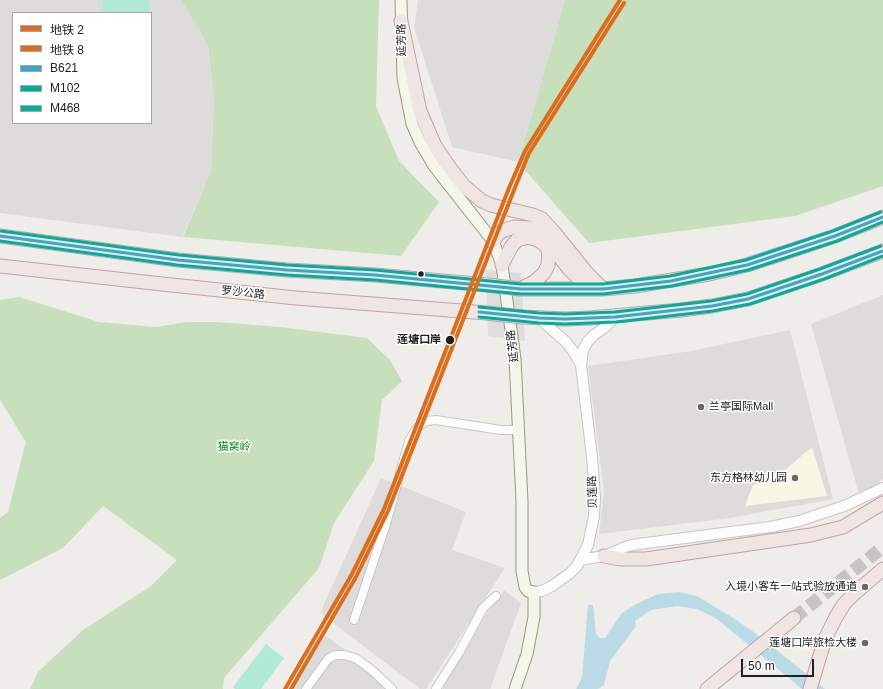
<!DOCTYPE html>
<html>
<head>
<meta charset="utf-8">
<style>
  body { margin:0 }
  #map { position:relative; width:883px; height:689px; overflow:hidden; background:#efede9; font-family:Arial,"Noto Sans SC",sans-serif }
  canvas { display:block }
  .legend { position:absolute; left:12px; top:12px; width:140px; height:112px; box-sizing:border-box; background:#fff; border:1px solid #a6a6a6; margin:0; padding:5px 7px; list-style:none; font-size:12px; color:#202020 }
  .legend li { display:flex; align-items:center; gap:8px; height:20px }
  .legend b { width:20px; border:1px solid #a6a6a6 }
  .scale { position:absolute; left:741px; top:659px; width:73px; height:18px; box-sizing:border-box; border:2px solid #202020; border-top:0; padding-left:5px; font-size:12px; line-height:14px; white-space:nowrap; color:#202020; -webkit-text-stroke:3px #fff; paint-order:stroke }
</style>
</head>
<body>
<div id="map">
<canvas width="883" height="689"></canvas>
<ul class="legend">
<li><b style="height:5px;background:#db6d1c"></b>地铁 2</li>
<li><b style="height:5px;background:#db6d1c"></b>地铁 8</li>
<li><b style="height:5px;background:#3ca7c7"></b>B621</li>
<li><b style="height:5px;background:#01ad9c"></b>M102</li>
<li><b style="height:5px;background:#01ad9c"></b>M468</li>
</ul>
<div class="scale">50 m</div>
</div>
<script>
const context = document.querySelector('canvas').getContext('2d');
context.lineJoin = 'round';
function fillPath(path, color) {
  context.fillStyle = color;
  context.fill(path, 'evenodd');
}
function poly(rows) {
  const path = new Path2D();
  for (const r of rows) {
    path.moveTo(r[0], r[1]);
    for (let i = 2; i < r.length; i += 2) path.lineTo(r[i], r[i + 1]);
  }
  return path;
}
function trace(path, color, width, dash) {
  context.strokeStyle = color;
  context.lineWidth = width;
  context.lineCap = dash ? 'butt' : 'round';
  context.setLineDash(dash || []);
  context.stroke(path);
}
function write(font, color, halo, rows, align = 'center') {
  context.font = font + ' Arial,"Noto Sans SC",sans-serif';
  context.lineWidth = 3;
  context.setLineDash([]);
  context.textBaseline = 'middle';
  context.strokeStyle = halo;
  context.fillStyle = color;
  for (const [text, x, y, turn = 0] of rows) {
    context.save();
    context.translate(x, y);
    context.rotate((+turn || 0) * Math.PI / 180);
    context.textAlign = isNaN(turn) ? turn : align;
    if (halo) context.strokeText(text, 0, 0);
    context.fillText(text, 0, 0);
    context.restore();
  }
}
const residential = poly([
  [0,0,181,0,208,45,214,99,211,171,182,237,0,213],
  [13,13,151,13,151,123,13,123],
  [418,0,565,0,518,162,452,147,414,27],
  [883,295,883,479,860,498,811,324],
  [790,330,833,499,730,518,599,534,604,491,588,366,691,351],
  [381,478,466,512,452,550,505,568,426,689,420,689,320,613],
  [504,590,521,603,490,689,442,689,486,614],
  [322,633,398,689,283,689]
]);
const education = poly([
  [812,447,827,496,745,506,753,485,785,470]
]);
const forest = poly([
  [181,0,379,0,376,106,399,161,439,202,401,256,183,237,211,171,214,99,208,45],
  [565,0,883,0,883,186,795,216,589,243,518,162],
  [19,297,99,322,156,327,187,322,217,322,280,327,367,338,390,360,402,381,382,400,374,461,334,523,319,568,224,678,223,689,30,689,38,672,83,630,151,586,177,560,103,506,63,548,0,580,0,518,8,512,26,442,0,400,0,300]
]);
const pitch = poly([
  [102,0,149,0,149,13,103,13],
  [266,644,284,658,261,689,235,689,233,687]
]);
const water = poly([
  [679,592,697,596,735,619,758,635,825,689,802,689,717,619,697,609,677,606,651,610,635,621,636,626,610,661,604,685,598,689,576,689,582,678,588,605,593,605,596,634,600,638,605,638,622,613,636,604,658,594]
]);
const pier = poly([
  [486,270,521,273,525,341,488,336]
]);
const trunkTunnel = poly([
  [794,618,883,547]
]);
const minor = poly([
  [354,620,386,524,405,455,410,439,418,427,426,421,436,420,501,430,519,430],
  [306,689,328,659,335,655,345,655,357,659,373,671,392,689],
  [436,689,460,651,483,608,496,596]
]);
const tertiary = poly([
  [539,318,566,342,573,351,581,365],
  [580,560,604,556,628,546,638,544,770,527,799,521,844,506,883,488],
  [534,592,542,591,552,586,569,574,577,566,588,545,594,516,595,497,592,457,581,365,583,350,588,341,594,335,604,328,615,317]
]);
const secondary = poly([
  [401,0,403,78,412,124,421,144,434,166,493,241,502,265,515,359,522,501,522,571,525,587,528,591,534,592,534,617,527,654,515,689]
]);
const trunk = poly([
  [401,21,420,111,435,146,450,168,464,186,482,201,491,205,533,215,542,219,554,232,586,272,603,289],
  [0,236,178,260,287,270,375,275,487,285],
  [493,241,499,233,505,230,514,227,530,228,537,231,545,237,568,268,578,278,586,283,596,286],
  [502,265,511,247,517,240,528,237,538,240,544,244,549,251,548,265,544,273,534,282,522,288],
  [0,266,162,284,296,298,487,313],
  [521,289,603,289,635,286,709,274,747,265,796,249,835,236,883,217],
  [523,317,565,319,590,318,681,310,712,306,748,299,822,274,883,251],
  [604,556,620,559,646,559,811,535,843,527,883,503],
  [707,689,794,618],
  [810,689,825,639,836,617,844,604,856,592,883,569]
]);
const trunkBridge = poly([
  [487,285,521,289],
  [487,313,523,317]
]);
const bus1 = poly([
  [0,236,178,260,287,270,375,275,521,289,603,289,671,281,747,265,835,236,883,217],
  [479,312,539,318,565,319,615,317,712,306,748,299,822,274,883,251]
]);
const bus2 = poly([
  [0,241,177,265,287,275,375,280,521,294,603,294,672,286,748,270,837,241,883,222],
  [479,317,539,323,565,324,616,322,713,311,750,304,824,279,883,256]
]);
const bus3 = poly([
  [1,231,179,255,287,265,375,270,521,284,603,284,670,276,746,260,833,231,881,212],
  [479,307,539,313,565,314,615,312,711,301,747,294,820,269,881,246]
]);
const metro1 = poly([
  [285,689,352,574,384,509,509,188,525,151,620,0]
]);
const metro2 = poly([
  [291,689,356,577,388,511,514,190,529,153,624,3]
]);
const markers = [
  [421,274,3.5,"#202020"],
  [450,340,5,"#202020"],
  [701,407,4,"#686866"],
  [795,478,4,"#686866"],
  [865,587,4,"#686866"],
  [865,643,4,"#686866"]
];
const streetNames = [
  ["延芳路",402,40,-91],
  ["罗沙公路",243,293,6],
  ["延芳路",513,346,-97],
  ["贝莲路",593,492,-92]
];
const stopNames = [
  ["莲塘口岸",441,340]
];
const poiNames = [
  ["兰亭国际Mall",709,407,"left"],
  ["东方格林幼儿园",787,478],
  ["入境小客车一站式验放通道",857,587],
  ["莲塘口岸旅检大楼",857,643]
];
const parkNames = [
  ["猫窝岭",234,447]
];
fillPath(residential, '#dedcda');
fillPath(education, '#f8f7e5');
fillPath(forest, '#c8dfbc');
fillPath(pitch, '#b1ead2');
fillPath(water, '#badbe5');
fillPath(pier, '#dedddb');
trace(trunkTunnel, '#c6c4c1', 13, [13, 6]);
trace(minor, '#c7c6c5', 10);
trace(tertiary, '#c7c6c5', 12);
trace(secondary, '#989a7f', 13);
trace(trunk, '#c79ea9', 15);
trace(minor, '#fdfcfc', 8);
trace(tertiary, '#fdfcfc', 10);
trace(secondary, '#f4f5eb', 11);
trace(trunk, '#efe6e3', 13);
trace(trunkBridge, '#c79ea9', 15, []);
trace(trunkBridge, '#efe6e3', 13);
trace(bus1, '#3ca7c7', 3);
trace(bus2, '#01ad9c', 3);
trace(bus3, '#01ad9c', 3);
trace(metro1, '#db6d1c', 4);
trace(metro2, '#db6d1c', 4);
for (const [x, y, r, color] of markers) {
  const dot = new Path2D();
  dot.arc(x, y, r, 0, 2 * Math.PI);
  context.fillStyle = color;
  context.fill(dot);
  trace(dot, '#fff', 1.5);
}
write('11px', '#202020', '#fff', streetNames);
write('bold 11px', '#202020', '#fff', stopNames, 'right');
write('11px', '#202020', '#fff', poiNames, 'right');
write('11px', '#03850f', '#fff', parkNames);
</script>
</body>
</html>
